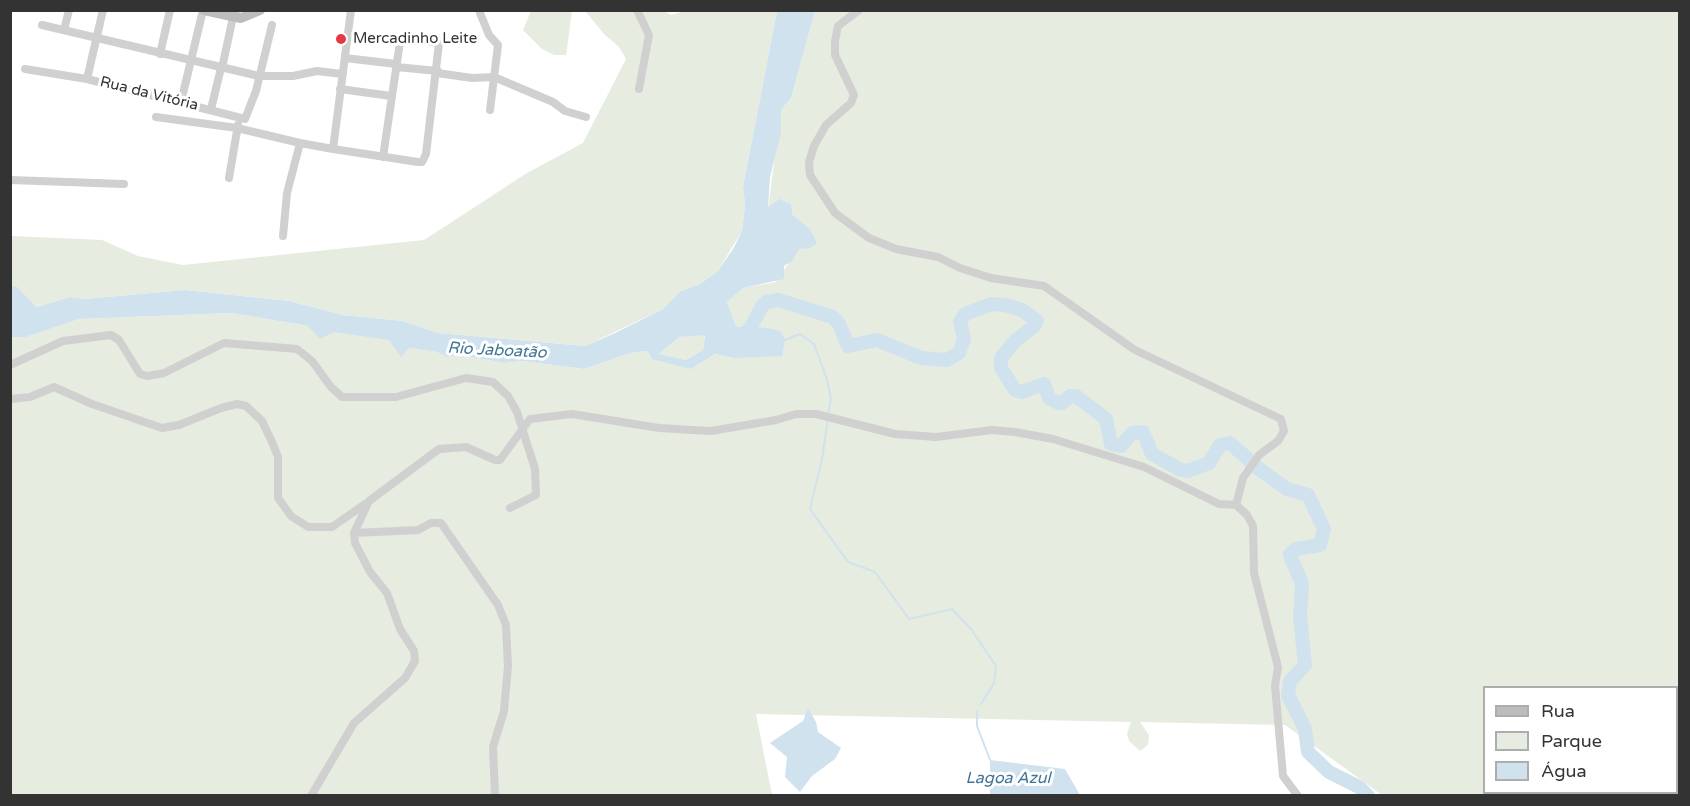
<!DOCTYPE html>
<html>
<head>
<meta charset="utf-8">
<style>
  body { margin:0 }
  #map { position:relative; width:1690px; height:806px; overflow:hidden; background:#fff; font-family:"Varela Round",sans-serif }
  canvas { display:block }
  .frame { position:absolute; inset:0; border:12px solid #333; pointer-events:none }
  .legend { position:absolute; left:1483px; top:686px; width:195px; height:108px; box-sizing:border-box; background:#fff; border:2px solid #adadad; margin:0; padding:8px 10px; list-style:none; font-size:18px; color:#333 }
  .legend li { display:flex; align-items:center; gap:12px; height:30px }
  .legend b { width:30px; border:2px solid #adadad }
</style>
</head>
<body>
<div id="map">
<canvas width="1690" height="806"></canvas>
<div class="frame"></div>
<ul class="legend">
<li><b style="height:8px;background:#bdbdbd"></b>Rua</li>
<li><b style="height:16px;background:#e6ecdf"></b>Parque</li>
<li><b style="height:16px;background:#cfe2ee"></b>Água</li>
</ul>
</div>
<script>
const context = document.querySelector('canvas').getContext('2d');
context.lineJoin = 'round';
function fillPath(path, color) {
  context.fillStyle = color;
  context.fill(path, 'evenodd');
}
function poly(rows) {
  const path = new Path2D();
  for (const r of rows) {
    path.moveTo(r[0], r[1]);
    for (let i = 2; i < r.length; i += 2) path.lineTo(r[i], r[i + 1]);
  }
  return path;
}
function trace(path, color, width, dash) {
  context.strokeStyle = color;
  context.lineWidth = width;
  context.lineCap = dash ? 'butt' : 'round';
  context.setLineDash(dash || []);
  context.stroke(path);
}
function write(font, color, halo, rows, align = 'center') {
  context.font = font + ' "Varela Round",sans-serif';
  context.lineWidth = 6;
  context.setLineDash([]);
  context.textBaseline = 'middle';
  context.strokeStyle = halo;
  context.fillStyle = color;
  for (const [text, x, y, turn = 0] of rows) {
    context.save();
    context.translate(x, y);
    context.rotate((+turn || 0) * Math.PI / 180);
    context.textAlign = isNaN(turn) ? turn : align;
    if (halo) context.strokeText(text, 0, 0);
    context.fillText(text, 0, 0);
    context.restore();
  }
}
const green = poly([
  [688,10,777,11,743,187,745,205,742,231,717,272,700,284,681,291,663,309,585,346,438,333,403,321,343,315,289,301,185,290,84,299,70,297,35,307,17,288,11,286,11,236,102,240,138,256,183,265,424,240,527,173,583,143,626,59,619,47,604,34,585,11,664,11,671,15],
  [531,11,572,11,566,55,554,55,542,49,523,30],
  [815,11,1679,11,1679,795,1382,795,1285,725,1140,722,1149,735,1148,745,1140,751,1129,741,1127,734,1131,722,756,714,772,795,11,796,11,337,26,337,79,319,231,313,389,340,409,348,437,352,447,357,459,355,505,363,522,361,584,369,630,353,648,351,691,369,715,354,734,358,767,328,736,328,727,302,743,288,776,282,799,248,810,248,809,228,792,214,768,208,781,110,791,98],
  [1484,688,1676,688,1676,792,1484,792],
  [705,334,703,350,686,360,659,354,679,337]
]);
const water = poly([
  [777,11,815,11,791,98,781,110,781,133,770,177,768,207,780,199,791,204,792,214,809,228,817,243,810,248,799,249,792,261,784,266,784,279,743,288,727,302,736,327,767,328,780,331,785,340,782,356,734,358,715,354,691,369,652,359,648,351,630,353,584,369,522,361,505,363,459,355,447,357,437,352,409,348,401,357,389,340,334,332,320,339,308,326,231,313,79,319,26,337,11,337,11,286,17,287,36,307,70,297,84,299,185,290,289,301,343,315,403,321,438,333,585,346,615,333,663,309,681,291,700,284,717,272,733,249,742,231,745,205,743,187],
  [705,335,703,350,686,360,659,354,679,337],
  [808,708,816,722,818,732,841,748,835,759,812,776,800,792,785,777,787,757,770,743,803,721],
  [990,760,1065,769,1080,795,990,795]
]);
const stream = poly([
  [785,340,800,334,814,344,827,379,831,399,828,414],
  [828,419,822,459,810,509,848,562,875,572,909,619,952,609,971,629,996,666,994,683,981,704],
  [977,711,977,726,990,760]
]);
const river = poly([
  [739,337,750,329,762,306,766,302,778,300,833,317,839,324,848,346,877,340,921,358,947,360,959,353,964,339,960,322,965,314,991,304,1005,305,1022,310,1037,321,1034,326,1015,341,1001,358,1001,368,1015,390,1022,392,1044,384,1049,398,1058,403,1062,403,1070,396,1076,396,1106,419,1111,444,1121,446,1132,433,1143,432,1152,454,1181,470,1188,471,1209,463,1220,445,1230,443,1259,469,1287,489,1308,495,1324,529,1320,545,1296,549,1290,555,1302,584,1300,617,1305,665,1290,681,1288,695,1305,729,1308,752,1329,772,1359,787,1368,796]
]);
const minor = poly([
  [637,10,649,35,639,89],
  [859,10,838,26,835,41,835,55,854,95,851,103,826,125,814,146,809,162,810,175,835,213,869,238,896,249,938,257,960,268,991,278,1044,286,1135,350,1281,419,1284,431,1278,441,1259,455,1243,478,1236,505,1247,515,1253,526,1254,573,1278,667,1275,686,1283,776,1298,796],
  [480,13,489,35,498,45,490,110],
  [42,25,259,76,293,76,317,71,342,74],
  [64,30,69,10],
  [160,54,170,10],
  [345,58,396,64],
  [396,67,438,71],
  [222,68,233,17],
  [25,69,87,79,245,119,256,91,272,25],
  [437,73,472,78,494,77,553,102,565,111,586,117],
  [87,79,103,10],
  [340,89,391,96],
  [181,102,203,10],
  [211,109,221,68],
  [156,117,237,128,300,143,333,149,418,162,422,162,426,154,439,43,406,38,400,42,383,157],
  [333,149,351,10],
  [229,178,238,125],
  [10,180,124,184],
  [283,236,287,193,300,143],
  [10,365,63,341,111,335,119,340,140,374,147,376,164,373,224,343,297,349,312,361,331,387,342,397,396,397,466,378,493,382,508,396,517,412,535,469,536,495,510,508],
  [10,399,30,397,54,387,92,404,162,428,179,425,221,408,237,404,246,406,262,421,272,442,278,457,278,498,291,516,308,527,332,527,365,504],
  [354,533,418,530,431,523,441,523,498,605,506,625,508,666,504,711,493,747,495,796],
  [311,796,354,723,405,678,415,661,414,651,400,629,387,593,370,572,355,543,354,533,369,501,439,449,466,447,495,460,500,460,530,419,572,414,659,428,711,431,776,420,796,414,816,414,895,434,936,437,992,430,1015,432,1053,439,1144,467,1219,504,1236,505]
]);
const secondary = poly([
  [204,10,241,18,260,10]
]);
const markers = [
  [341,39,6,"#e63946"]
];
const poiNames = [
  ["Mercadinho Leite",353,39]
];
const streetNames = [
  ["Rua da Vitória",149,94,14]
];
const waterNames = [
  ["Rio Jaboatão",497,351,3],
  ["Lagoa Azul",1008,779]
];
fillPath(green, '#e6ecdf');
fillPath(water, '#cfe2ee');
trace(stream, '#cfe2ee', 2);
trace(river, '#cfe2ee', 14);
trace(minor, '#d0d0d0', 8);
trace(secondary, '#bdbdbd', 10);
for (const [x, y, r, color] of markers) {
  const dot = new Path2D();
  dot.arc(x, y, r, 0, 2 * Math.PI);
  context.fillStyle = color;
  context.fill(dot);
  trace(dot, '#fff', 2);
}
write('15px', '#333', '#fff', poiNames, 'left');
write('15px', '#333', '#fff', streetNames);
write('italic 16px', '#3f7597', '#fff', waterNames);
</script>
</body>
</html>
